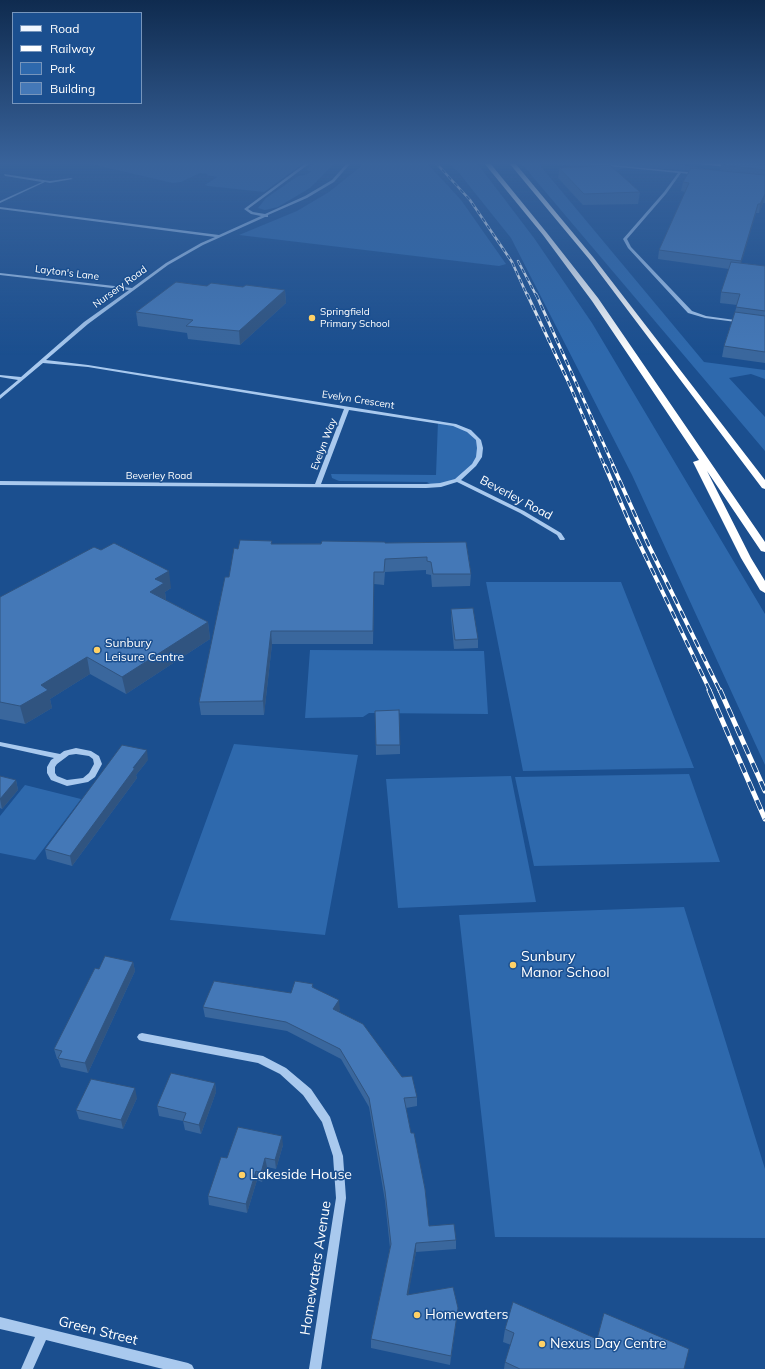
<!DOCTYPE html>
<html>
<head>
<meta charset="utf-8">
<style>
  body { margin:0 }
  #map { position:relative; width:765px; height:1369px; overflow:hidden; background:#1b4f8f; font-family:Mulish,sans-serif }
  canvas { display:block }
  .legend { position:absolute; left:12px; top:12px; width:130px; height:92px; box-sizing:border-box; background:#1b4f8f; border:1px solid #7695bc; margin:0; padding:5px 7px; list-style:none; font-size:12px; color:#fff }
  .legend li { display:flex; align-items:center; gap:8px; height:20px }
  .legend b { width:20px; border:1px solid #7695bc }
</style>
</head>
<body>
<div id="map">
<canvas width="765" height="1369"></canvas>
<ul class="legend">
<li><b style="height:5px;background:#f0f6ff"></b>Road</li>
<li><b style="height:5px;background:#fff"></b>Railway</li>
<li><b style="height:11px;background:#2e69ad"></b>Park</li>
<li><b style="height:11px;background:#4478b7"></b>Building</li>
</ul>
</div>
<script>
const context = document.querySelector('canvas').getContext('2d');
context.lineJoin = 'round';
function fillPath(path, color) {
  context.fillStyle = color;
  context.fill(path, 'evenodd');
}
function poly(rows) {
  const path = new Path2D();
  for (const r of rows) {
    path.moveTo(r[0], r[1]);
    for (let i = 2; i < r.length; i += 2) path.lineTo(r[i], r[i + 1]);
  }
  return path;
}
function trace(path, color, width, dash) {
  context.strokeStyle = color;
  context.lineWidth = width;
  context.lineCap = dash ? 'butt' : 'round';
  context.setLineDash(dash || []);
  context.stroke(path);
}
function write(font, color, halo, rows, align = 'center') {
  context.font = font + ' Mulish,sans-serif';
  context.lineWidth = 3;
  context.setLineDash([]);
  context.textBaseline = 'middle';
  context.strokeStyle = halo;
  context.fillStyle = color;
  for (const [text, x, y, turn = 0] of rows) {
    context.save();
    context.translate(x, y);
    context.rotate((+turn || 0) * Math.PI / 180);
    context.textAlign = isNaN(turn) ? turn : align;
    if (halo) context.strokeText(text, 0, 0);
    context.fillText(text, 0, 0);
    context.restore();
  }
}
const green = poly([
  [86,163,335,163,310,188,278,207,265,210,258,208,266,198,298,176,305,175,311,172,306,170,313,164,304,163,264,192,208,186,205,185,217,177,206,175,208,174,200,173,181,182,173,183],
  [363,163,427,163,461,200,506,264,499,266,239,235,297,211,329,192,360,167],
  [449,163,477,163,534,238,592,323,765,614,765,765,632,475,511,238,459,173],
  [521,163,538,163,704,362,765,370,765,379,751,374,729,378,765,417,765,451],
  [539,163,668,163,703,168,702,171,626,167,618,170],
  [438,421,454,425,469,431,478,440,479,457,457,480,432,485,427,482,339,481,332,478,331,474,436,475],
  [486,582,621,582,694,768,523,771],
  [310,650,484,651,488,714,369,713,363,717,305,718],
  [234,744,358,755,325,935,170,920],
  [689,774,720,862,534,866,515,777],
  [511,776,536,902,398,908,386,779],
  [25,785,81,799,35,860,0,853,0,816],
  [684,907,765,1169,765,1238,495,1237,459,915]
]);
const minor = poly([
  [306,163,309,164,248,209,253,212,265,214,305,196,332,180,347,163,351,163,334,182,307,198,268,215,268,217,265,217,203,245,168,265,88,324,46,360,88,365,456,424,471,430,481,440,483,448,482,457,476,466,461,480,524,511,561,533,565,539,564,540,560,540,557,535,520,513,457,482,441,487,426,488,0,485,0,481,315,484,344,409,88,367,43,363,0,399,0,395,18,380,0,377,0,375,21,377,84,322,129,290,0,275,0,273,132,288,166,263,201,243,215,237,0,209,0,207,219,235,261,216,251,214,244,209,306,163],
  [349,410,453,426,467,432,476,440,477,448,476,457,472,464,455,479,440,483,426,484,321,484,349,410],
  [579,163,590,163,697,173,696,175,681,173,666,194,627,239,631,247,692,311,706,316,742,321,744,321,744,323,705,318,688,313,628,248,623,239,664,192,678,173,579,163],
  [4,174,50,181,71,178,73,179,50,183,45,182,0,203,0,201,42,182,5,176,4,174],
  [0,742,60,754,64,751,76,748,91,751,99,756,102,764,95,777,88,782,67,786,51,780,47,773,47,767,51,760,54,758,0,746,0,742],
  [76,754,89,756,93,759,94,764,89,773,83,778,67,780,57,776,55,773,55,767,57,764,69,755,76,754],
  [142,1033,263,1056,286,1068,311,1089,330,1117,343,1156,346,1198,321,1369,309,1369,336,1198,333,1156,322,1122,303,1095,280,1074,258,1063,142,1041,139,1040,137,1037,139,1034,142,1033],
  [0,1317,188,1363,192,1365,194,1369,163,1369,46,1340,33,1369,21,1369,35,1337,0,1329,0,1317]
]);
const major = poly([
  [691,163,719,163,737,167,735,168,691,163]
]);
const highway = poly([
  [484,163,490,163,547,233,598,298,765,542,765,552,761,551,707,471,751,558,765,581,765,593,760,590,741,558,693,462,699,460,592,301,543,235,484,163],
  [509,163,515,163,593,257,765,480,765,489,762,488,589,259,509,163]
]);
const railFar3 = poly([
  [436,163,470,200,512,262,527,295],
  [518,261,536,295]
]);
const railFar2 = poly([
  [527,294,567,379,605,467],
  [536,294,614,467]
]);
const railFar1 = poly([
  [605,466,630,524,710,691],
  [613,466,649,546,720,691]
]);
const rail = poly([
  [709,690,765,819],
  [720,690,765,791]
]);
const wall = poly([
  [724,163,765,163,765,203,763,203,759,213,756,213,741,263,765,266,765,363,722,357,724,346,735,312,737,305,720,303,721,292,729,269,658,259,659,250,685,192,681,191,683,182,720,170,721,165,728,163],
  [559,168,640,192,638,204,583,205,558,178],
  [207,286,243,287,285,290,286,303,240,345,188,339,187,333,138,326,136,312],
  [272,541,272,544,385,543,466,542,471,574,470,586,432,587,431,575,426,574,426,570,385,572,384,585,374,584,373,644,272,644,264,715,201,715,199,702,229,577,238,549],
  [171,588,165,592,166,600,208,622,210,639,126,694,90,674,50,699,52,708,25,724,0,719,0,597],
  [451,609,478,639,478,648,454,649,451,618],
  [375,711,400,745,400,754,376,755],
  [148,760,136,775,137,778,72,866,47,859,45,849],
  [0,776,16,780,18,790,2,809,0,808],
  [133,962,135,971,88,1073,61,1067,58,1059,57,1059,54,1049,99,969],
  [313,984,313,987,340,1010,338,1012,402,1077,417,1097,417,1106,406,1108,429,1226,456,1240,456,1249,416,1252,408,1294,457,1316,450,1365,371,1348,371,1339,390,1248,385,1201,369,1107,341,1059,287,1031,205,1017,203,1007,291,993],
  [215,1083,216,1092,201,1134,185,1130,183,1121,159,1116,157,1106],
  [137,1098,123,1129,79,1119,76,1110],
  [283,1145,276,1169,267,1167,262,1182,257,1180,247,1213,209,1205,208,1196,227,1158],
  [505,1329,597,1339,684,1369,504,1369,505,1362,511,1345,503,1342]
]);
const shadedWall = poly([
  [765,194,763,203,759,213,760,204],
  [758,204,756,213,739,271,741,261],
  [285,290,286,303,240,345,239,331],
  [169,571,171,588,165,592,166,600,150,592,155,579],
  [374,572,374,584,373,644,373,631],
  [208,622,210,639,126,694,122,677],
  [271,631,272,644,264,715,263,701],
  [87,657,90,674,50,699,52,708,25,724,20,706,41,685],
  [147,750,148,760,136,775,137,778,72,866,70,856],
  [16,780,18,790,2,809,0,799],
  [133,962,135,971,88,1073,85,1063],
  [339,1000,340,1010,334,1019,333,1009],
  [215,1083,216,1092,201,1134,199,1125],
  [135,1088,137,1098,123,1129,121,1120],
  [282,1136,283,1145,276,1169,275,1160],
  [265,1158,267,1167,262,1182,261,1173],
  [256,1171,257,1180,247,1213,246,1204],
  [416,1243,416,1252,407,1303,407,1295],
  [458,1308,457,1316,450,1365,451,1356]
]);
const building = poly([
  [730,163,749,163,765,165,765,170,721,165,730,163],
  [610,165,640,192,584,194,559,168,610,165],
  [691,168,765,175,765,194,760,204,758,204,741,261,659,250,689,183,683,182,691,168],
  [731,262,765,266,765,311,736,307,740,294,721,292,731,262],
  [176,282,207,286,211,283,243,287,246,285,285,290,239,331,186,326,193,320,136,312,176,282],
  [735,312,765,316,765,352,724,346,735,312],
  [240,540,272,541,271,544,321,544,322,541,385,542,385,543,466,542,471,574,433,574,431,562,427,561,427,557,385,559,384,572,374,572,373,631,271,631,263,701,199,702,225,577,229,577,234,548,238,549,240,540],
  [114,543,169,571,155,579,164,583,150,592,208,622,122,677,87,657,41,685,48,690,20,706,0,702,0,597,94,547,101,550,114,543],
  [473,608,478,639,455,640,451,609,473,608],
  [399,710,400,745,376,745,375,711,399,710],
  [122,745,147,750,133,768,135,768,70,856,45,849,122,745],
  [0,776,16,780,0,799,0,776],
  [105,956,133,962,85,1063,58,1058,62,1051,54,1049,95,968,99,969,105,956],
  [214,981,291,993,295,981,313,984,312,987,339,1000,333,1009,363,1024,402,1077,412,1076,417,1097,404,1098,411,1133,414,1133,425,1189,429,1226,454,1224,456,1240,416,1243,407,1295,453,1287,458,1308,451,1356,371,1339,391,1244,385,1191,369,1098,340,1049,286,1022,203,1007,214,981],
  [171,1073,215,1083,199,1125,183,1121,186,1113,157,1106,171,1073],
  [91,1079,135,1088,121,1120,76,1110,91,1079],
  [238,1127,282,1136,275,1160,265,1158,261,1173,256,1171,246,1204,208,1196,221,1157,227,1158,238,1127],
  [513,1302,597,1339,604,1313,689,1349,684,1369,520,1369,505,1362,514,1333,505,1329,513,1302]
]);
const markers = [
  [312,318,4,"#ffd166"],
  [97,650,4,"#ffd166"],
  [513,965,4,"#ffd166"],
  [242,1175,4,"#ffd166"],
  [417,1315,4,"#ffd166"],
  [542,1344,4,"#ffd166"]
];
const farStreetnames = [
  ["Layton's Lane",67,273,7],
  ["Nursery Road",120,287,-36],
  ["Evelyn Crescent",358,400,9],
  ["Evelyn Way",324,444,-69],
  ["Beverley Road",159,476]
];
const farPoinames = [
  ["Springfield",320,312],
  ["Primary School",320,324]
];
const streetNames = [
  ["Beverley Road",516,498,28]
];
const poiNames = [
  ["Sunbury",105,643],
  ["Leisure Centre",105,657]
];
const nearPoinames = [
  ["Sunbury",521,957],
  ["Manor School",521,973],
  ["Lakeside House",250,1175],
  ["Homewaters",425,1315],
  ["Nexus Day Centre",550,1344]
];
const nearStreetnames = [
  ["Homewaters Avenue",316,1268,-81],
  ["Green Street",98,1331,14]
];
fillPath(green, '#2e69ad');
fillPath(minor, '#a9c9ee');
fillPath(major, '#f0f6ff');
fillPath(highway, '#fff');
trace(railFar3, '#fff', 2.5);
trace(railFar2, '#fff', 3);
trace(railFar1, '#fff', 4);
trace(rail, '#fff', 5);
trace(railFar3, '#1b4f8f', 1.5, [4.5]);
trace(railFar2, '#1b4f8f', 2, [6]);
trace(railFar1, '#1b4f8f', 2.5, [8]);
trace(rail, '#1b4f8f', 3.5, [10]);
fillPath(wall, '#3a679d');
fillPath(shadedWall, '#305480');
fillPath(building, '#4478b7');
trace(building, '#305480', 1);
const sky = context.createLinearGradient(0, 0, 0, 355);
sky.addColorStop(0, '#0f2b4f');
sky.addColorStop(0.46, '#39639b');
sky.addColorStop(1, '#39639b00');
context.fillStyle = sky;
context.fillRect(0, 0, 765, 355);
for (const [x, y, r, color] of markers) {
  const dot = new Path2D();
  dot.arc(x, y, r, 0, 2 * Math.PI);
  context.fillStyle = color;
  context.fill(dot);
  trace(dot, '#1b4f8f', 1.5);
}
write('10px', '#fff', '#1b4f8f', farStreetnames);
write('10px', '#fff', '#1b4f8f', farPoinames, 'left');
write('12px', '#fff', '#1b4f8f', streetNames);
write('12px', '#fff', '#1b4f8f', poiNames, 'left');
write('14px', '#fff', '#1b4f8f', nearPoinames, 'left');
write('14px', '#fff', '#1b4f8f', nearStreetnames);
</script>
</body>
</html>
